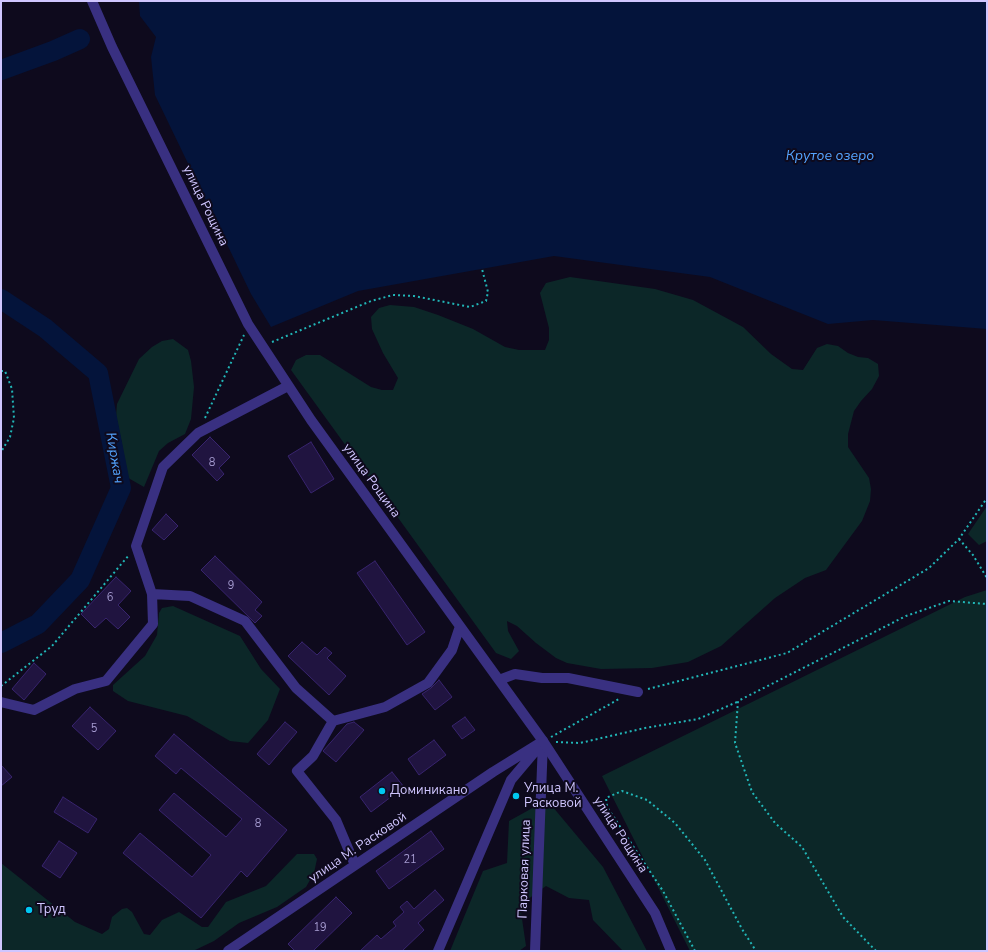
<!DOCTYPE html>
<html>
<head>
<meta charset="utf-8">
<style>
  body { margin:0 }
  #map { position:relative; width:988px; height:952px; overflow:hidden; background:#0e0a1d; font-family:"Nunito Sans",sans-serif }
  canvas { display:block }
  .frame { position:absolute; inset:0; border:2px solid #d0c6ff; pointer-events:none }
</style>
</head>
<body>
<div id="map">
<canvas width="988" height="952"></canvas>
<div class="frame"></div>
</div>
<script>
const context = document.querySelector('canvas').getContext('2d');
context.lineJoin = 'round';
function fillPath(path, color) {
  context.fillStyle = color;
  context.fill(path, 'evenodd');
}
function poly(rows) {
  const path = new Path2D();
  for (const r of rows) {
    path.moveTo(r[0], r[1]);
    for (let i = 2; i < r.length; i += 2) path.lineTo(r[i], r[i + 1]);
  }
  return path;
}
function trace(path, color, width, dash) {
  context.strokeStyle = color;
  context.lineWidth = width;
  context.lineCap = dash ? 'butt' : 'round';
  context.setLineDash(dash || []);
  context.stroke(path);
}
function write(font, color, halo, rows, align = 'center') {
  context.font = font + ' "Nunito Sans",sans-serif';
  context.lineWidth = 4;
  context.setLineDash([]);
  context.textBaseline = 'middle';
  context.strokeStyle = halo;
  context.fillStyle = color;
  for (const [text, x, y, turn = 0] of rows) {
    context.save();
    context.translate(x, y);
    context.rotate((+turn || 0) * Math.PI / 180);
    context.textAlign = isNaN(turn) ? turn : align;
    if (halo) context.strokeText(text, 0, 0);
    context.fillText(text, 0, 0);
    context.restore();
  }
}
const green = poly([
  [570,277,655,289,693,300,743,327,771,354,792,369,803,370,817,348,827,344,838,346,848,353,858,357,868,358,878,364,879,376,872,389,861,401,854,411,848,434,848,447,869,478,871,489,870,501,862,521,826,570,805,578,775,598,721,646,688,662,652,668,601,669,567,663,556,658,536,643,517,626,507,621,508,631,519,651,511,659,496,653,291,370,296,360,306,355,320,355,371,387,382,390,393,390,398,378,383,353,372,329,371,317,379,308,390,305,414,307,438,315,473,329,505,347,519,350,545,350,549,340,549,328,540,293,546,283],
  [173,339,188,350,191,361,194,387,191,419,185,434,168,443,159,451,144,487,123,475,122,444,116,416,117,404,139,359,152,347,162,341],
  [987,506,987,541,979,545,968,534],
  [987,590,987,951,690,951,602,776,965,597],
  [173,606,240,636,261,669,280,689,268,720,248,743,230,741,187,716,128,701,113,691,113,685,145,656,157,635,159,613,162,608],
  [547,800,603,867,647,951,623,951,593,920,589,900,569,898,546,886,520,905,526,946,519,951,450,951,483,871,507,863,509,821],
  [297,854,314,854,317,859,314,873,306,887,277,907,239,923,214,941,193,951,1,951,1,863,75,922,102,934,109,929,112,917,122,909,127,908,132,912,144,934,150,935,162,920,179,912,202,927,208,927,226,902,266,886]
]);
const water = poly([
  [139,1,987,1,987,329,873,320,828,324,710,277,554,256,358,291,271,327,251,294,155,95,151,57,156,37,140,16]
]);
const river = poly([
  [1,70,53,51,80,39],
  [1,299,45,328,98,373,121,488,80,580,38,624,1,643]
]);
const building = poly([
  [210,437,230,457,219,468,224,474,217,481,192,455,210,437],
  [311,442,334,479,311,493,288,456,311,442],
  [166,514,178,526,164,540,152,530,166,514],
  [215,556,262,602,255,610,262,616,255,623,201,570,215,556],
  [375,561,425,632,407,645,357,573,375,561],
  [116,577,131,591,118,605,130,617,118,629,106,618,95,628,81,614,116,577],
  [302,642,317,655,325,647,332,653,327,658,346,676,329,695,288,656,302,642],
  [34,663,46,674,24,700,12,689,34,663],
  [439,680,452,697,435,710,422,694,431,688,439,680],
  [90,707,116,731,98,750,72,726,90,707],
  [465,717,475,730,462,739,452,726,465,717],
  [285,722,297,732,269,765,257,754,285,722],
  [354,722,364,730,336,762,323,751,347,724,354,722],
  [174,734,287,830,247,877,241,871,201,918,123,853,140,833,192,877,211,855,159,810,174,793,226,837,242,819,181,768,176,774,155,756,174,734],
  [434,740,446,755,419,775,408,759,434,740],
  [1,765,12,777,1,786,1,765],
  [392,772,404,787,371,812,360,797,392,772],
  [63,797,97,819,88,833,54,812,63,797],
  [431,831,444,849,389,889,376,871,431,831],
  [59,841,77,853,60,878,42,866,59,841],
  [435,890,444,900,418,923,424,930,402,951,360,951,377,935,381,939,396,926,393,922,404,912,400,907,407,901,414,909,435,890],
  [336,897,352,913,313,951,295,951,288,944,336,897]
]);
const path = poly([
  [272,342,371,301,393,295,414,296,470,307,486,301,488,292,482,269],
  [1,371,5,371,12,389,14,418,10,437,1,452],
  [205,418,244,335],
  [959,539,973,555,987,578],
  [1,686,52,646,129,555],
  [648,689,787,653,929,568,959,539,987,498],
  [551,737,619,699],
  [556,742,580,743,645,728,698,719,737,702],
  [695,951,663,891,607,807,606,798,622,791,647,800,675,823,705,860,742,929,756,951],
  [876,951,843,917,802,847,775,823,752,792,735,743,738,701,906,616,949,601,987,604]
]);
const minor = poly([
  [92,1,112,47,248,324,311,420,543,741],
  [152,594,190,596,245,621,296,688,333,721],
  [499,680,515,674,542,678,568,678,638,692],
  [1,702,34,710,75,689,106,681,153,624,152,594,136,546,163,467,198,433,288,386],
  [355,865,336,820,297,771,313,756,333,721,385,707,428,683,452,650,460,626],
  [228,951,493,772,543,741],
  [438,951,511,780,538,748],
  [535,951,543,741]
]);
const tertiary = poly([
  [543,741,655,913,671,951]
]);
const markers = [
  [382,791,4,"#00c8f1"],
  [516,796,4,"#00c8f1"],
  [29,910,4,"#00c8f1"]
];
const numberNames = [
  ["8",212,463],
  ["9",231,586],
  ["6",110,598],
  ["5",94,729],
  ["8",258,824],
  ["21",410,860],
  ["19",320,928]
];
const streetNames = [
  ["улица Рощина",205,206,64],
  ["улица Рощина",371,481,54],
  ["улица Рощина",620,835,57],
  ["улица М. Расковой",358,848,-34],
  ["Парковая улица",525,869,-88]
];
const poiNames = [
  ["Улица М.",524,789],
  ["Расковой",524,804],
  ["Доминикано",390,791],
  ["Труд",37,910]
];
const waterNames = [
  ["Крутое озеро",830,157],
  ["Киржач",114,458,80]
];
fillPath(green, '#0c2728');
fillPath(water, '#04143b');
trace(river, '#04143b', 20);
fillPath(building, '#201440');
trace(building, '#38246e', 1);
trace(path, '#21b6b7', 2, [2, 3]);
trace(minor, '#393081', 10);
trace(tertiary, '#393081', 10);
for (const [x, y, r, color] of markers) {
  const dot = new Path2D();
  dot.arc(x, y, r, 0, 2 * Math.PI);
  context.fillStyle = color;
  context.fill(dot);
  trace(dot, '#0e0a1d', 1.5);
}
write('11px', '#a49acf', null, numberNames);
write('13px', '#d0c6ff', '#0e0a1d', streetNames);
write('13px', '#d0c6ff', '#0e0a1d', poiNames, 'left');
write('italic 14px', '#54a4ff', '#0e0a1d', waterNames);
</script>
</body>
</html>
